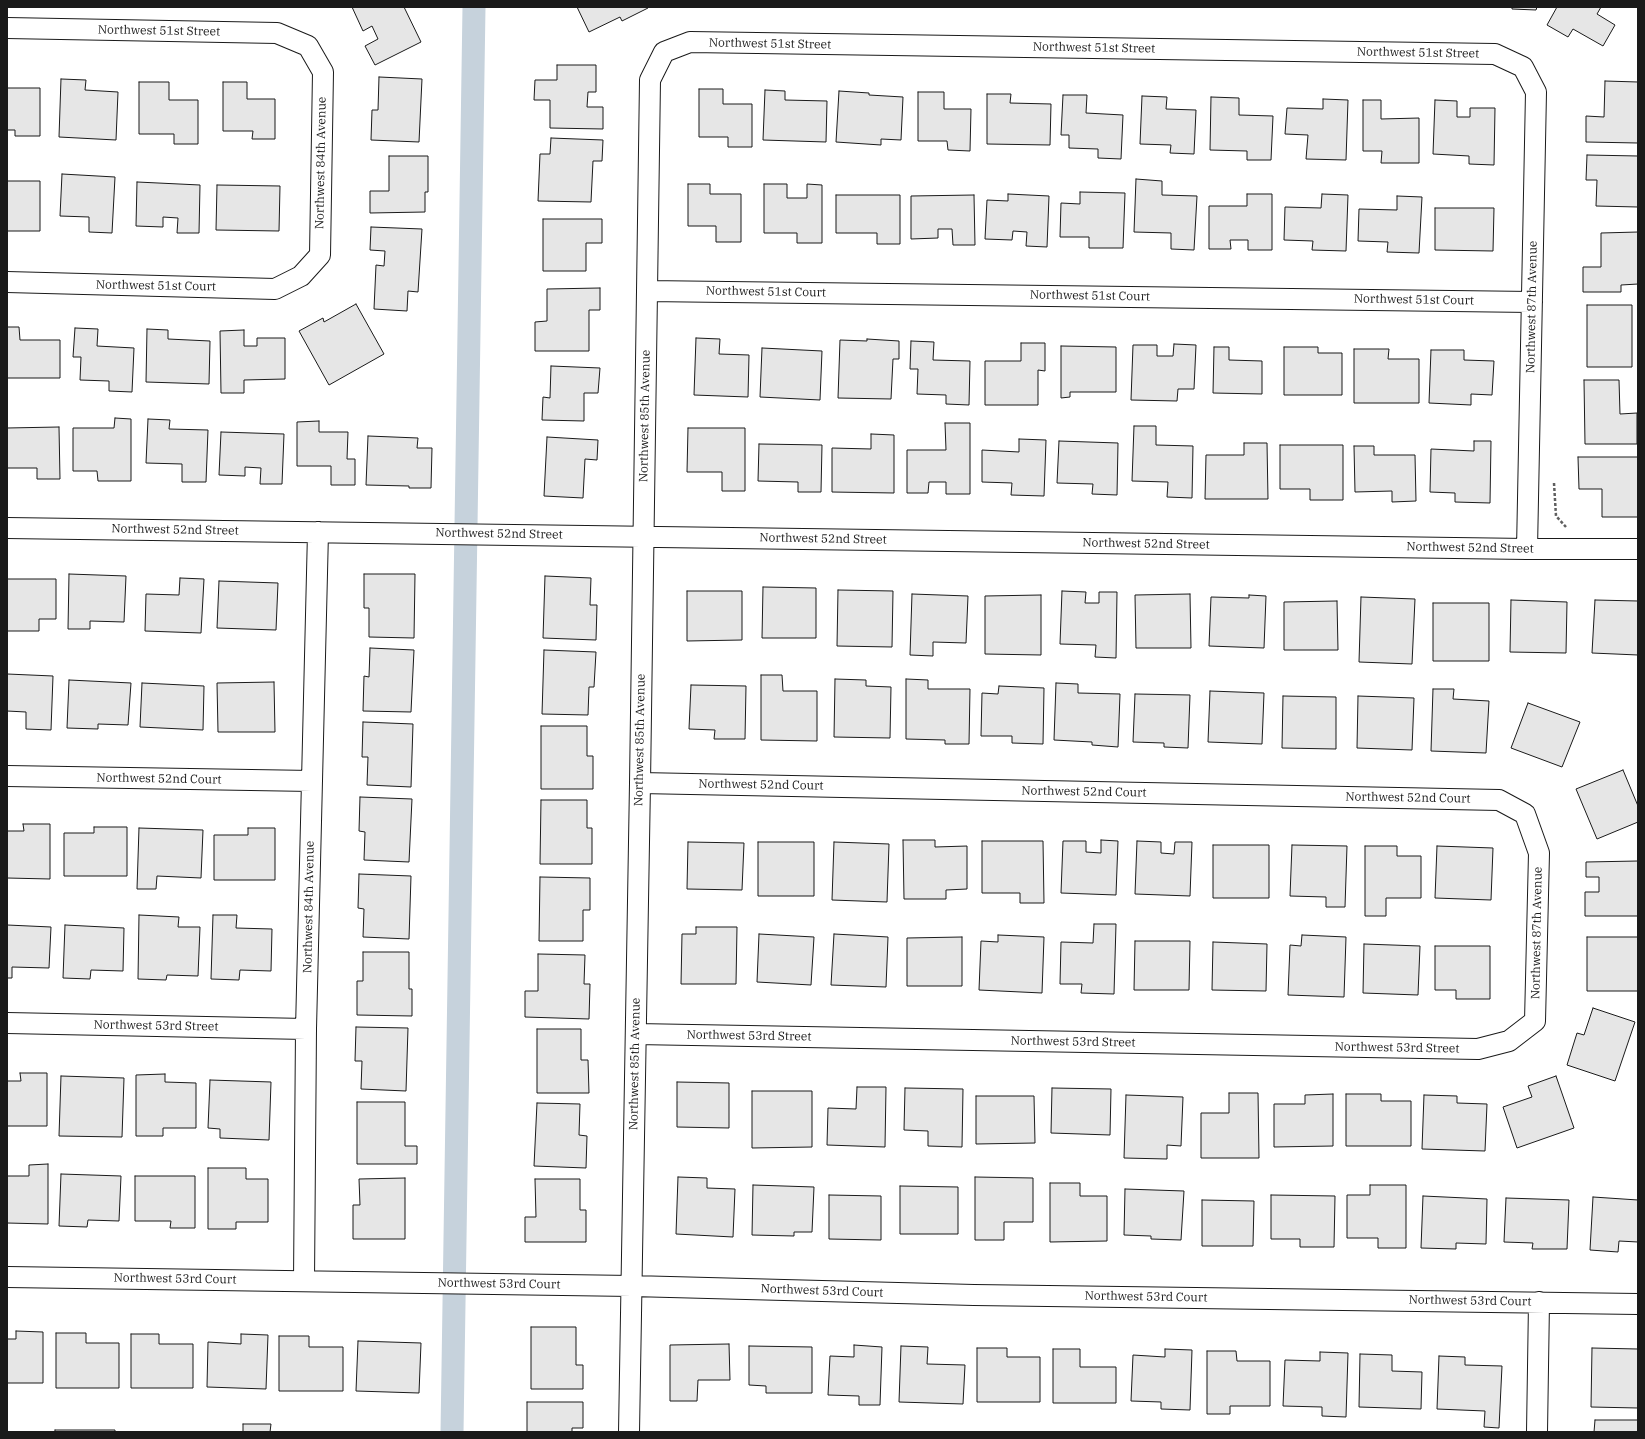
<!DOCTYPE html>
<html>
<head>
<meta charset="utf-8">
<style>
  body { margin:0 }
  #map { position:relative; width:1645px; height:1439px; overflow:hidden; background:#fff; font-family:"IBM Plex Serif",serif }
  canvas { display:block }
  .frame { position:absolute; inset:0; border:8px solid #1a1a1a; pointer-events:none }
</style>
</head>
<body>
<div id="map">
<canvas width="1645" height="1439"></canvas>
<div class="frame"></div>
</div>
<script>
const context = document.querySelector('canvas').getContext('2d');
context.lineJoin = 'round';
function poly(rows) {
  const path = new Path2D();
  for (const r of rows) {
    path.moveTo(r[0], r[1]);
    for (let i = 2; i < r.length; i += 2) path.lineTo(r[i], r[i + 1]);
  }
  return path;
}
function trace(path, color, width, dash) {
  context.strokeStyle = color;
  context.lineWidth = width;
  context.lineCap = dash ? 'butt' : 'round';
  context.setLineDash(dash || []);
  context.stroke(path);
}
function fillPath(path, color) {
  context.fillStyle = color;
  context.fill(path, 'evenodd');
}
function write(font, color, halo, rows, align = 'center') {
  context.font = font + ' "IBM Plex Serif",serif';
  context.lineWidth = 3;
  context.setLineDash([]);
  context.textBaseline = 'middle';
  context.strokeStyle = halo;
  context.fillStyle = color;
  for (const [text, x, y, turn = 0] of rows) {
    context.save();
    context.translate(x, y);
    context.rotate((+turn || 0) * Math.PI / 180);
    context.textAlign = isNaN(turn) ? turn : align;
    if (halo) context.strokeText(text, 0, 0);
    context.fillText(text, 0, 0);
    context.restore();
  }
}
const canal = poly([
  [452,1432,474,7]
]);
const building = poly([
  [352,7,404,7,421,42,375,65,365,46,378,39,372,26,363,31,352,7],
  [577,7,647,7,648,8,622,21,620,17,589,32,577,7],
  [1512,7,1537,7,1536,10,1512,9,1512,7],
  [1557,7,1601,7,1597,14,1615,25,1603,46,1573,29,1568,37,1547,25,1557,7],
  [557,65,596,65,596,92,588,92,587,107,603,107,603,129,550,128,550,100,534,100,535,80,557,80,557,65],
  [379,77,422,79,419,142,371,140,372,110,378,110,379,77],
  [61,79,86,80,85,90,118,92,116,140,59,137,61,79],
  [1605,81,1638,82,1638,143,1586,142,1586,116,1604,117,1605,81],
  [139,82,169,82,169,100,198,100,198,144,174,144,174,134,139,134,139,82],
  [223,82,247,82,247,99,275,99,275,139,252,139,253,131,223,131,223,82],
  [7,88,40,88,40,136,15,136,15,130,7,130,7,88],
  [699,89,723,89,723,104,752,104,752,147,728,147,728,137,699,137,699,89],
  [765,90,785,91,785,100,827,101,826,142,763,140,765,90],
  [839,91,869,93,869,95,903,97,901,140,881,139,881,145,836,142,839,91],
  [918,92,944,92,944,109,971,109,970,151,948,150,947,141,918,141,918,92],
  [987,94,1011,94,1010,103,1051,104,1050,145,987,144,987,94],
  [1063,95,1087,95,1086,113,1123,115,1121,159,1098,158,1098,149,1069,148,1069,135,1061,135,1063,95],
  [1142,96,1167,97,1166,109,1196,110,1194,154,1170,153,1171,145,1140,144,1142,96],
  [1211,97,1239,98,1239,115,1273,116,1271,160,1247,160,1247,151,1210,150,1211,97],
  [1323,99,1348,100,1346,160,1306,159,1308,135,1285,134,1287,108,1323,109,1323,99],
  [1363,100,1381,100,1381,119,1419,118,1419,163,1381,163,1382,151,1363,151,1363,100],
  [1435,100,1457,101,1457,117,1470,117,1470,108,1495,108,1494,165,1469,164,1469,156,1433,154,1435,100],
  [551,138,603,140,602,161,593,161,591,202,538,201,540,154,550,154,551,138],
  [1587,155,1638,156,1638,207,1596,206,1597,180,1586,180,1587,155],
  [389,156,428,156,428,192,425,192,425,212,370,213,370,191,389,191,389,156],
  [62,174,115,177,112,233,89,232,89,217,60,216,62,174],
  [1136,179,1162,181,1162,195,1197,196,1194,250,1171,249,1171,233,1134,232,1136,179],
  [7,181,40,181,40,231,7,231,7,181],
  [137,182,200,185,199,233,177,233,178,218,163,217,163,227,136,226,137,182],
  [688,184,710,184,710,194,741,194,741,242,716,242,716,226,688,226,688,184],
  [764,184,787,184,787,198,807,198,807,184,822,185,822,243,797,243,797,233,764,233,764,184],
  [217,185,280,186,279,231,216,230,217,185],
  [1080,192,1125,193,1123,248,1089,248,1089,237,1060,237,1061,203,1080,204,1080,192],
  [1008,194,1049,196,1047,247,1026,246,1027,232,1013,231,1012,240,985,239,987,200,1008,201,1008,194],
  [1247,194,1272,194,1272,250,1248,250,1248,240,1230,240,1231,249,1209,249,1209,206,1247,206,1247,194],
  [1322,194,1348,195,1346,251,1312,250,1313,241,1284,240,1285,207,1321,208,1322,194],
  [836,195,900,195,900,244,877,244,877,233,836,233,836,195],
  [974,195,975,245,953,245,952,229,938,229,938,238,911,239,911,196,974,195],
  [1397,196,1422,197,1419,253,1387,252,1388,242,1358,241,1359,209,1397,210,1397,196],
  [1435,208,1494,208,1493,251,1435,250,1435,208],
  [543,219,602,219,602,243,586,243,586,271,543,271,543,219],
  [371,227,422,229,418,292,408,291,407,311,374,309,376,265,384,266,385,251,370,250,371,227],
  [1638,232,1638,284,1621,285,1621,292,1583,292,1583,267,1601,267,1601,233,1638,232],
  [600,288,600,310,589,310,589,351,535,351,535,322,547,321,547,289,600,288],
  [356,304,384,354,329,385,299,331,323,318,324,322,356,304],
  [1587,305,1632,305,1632,367,1587,367,1587,305],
  [7,327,19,327,20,340,60,340,60,378,7,378,7,327],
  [75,328,98,329,97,346,134,348,132,392,109,391,109,381,80,380,81,357,73,357,75,328],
  [147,329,168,330,168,339,210,341,209,384,146,382,147,329],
  [244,330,244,346,257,346,257,338,285,338,285,379,244,380,244,393,221,393,220,331,244,330],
  [696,338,720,339,719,354,749,355,748,397,694,395,696,338],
  [867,339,899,341,899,359,893,359,891,399,838,398,840,340,867,341,867,339],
  [911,341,934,342,933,360,970,361,969,405,946,404,946,395,917,394,918,369,910,369,911,341],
  [1021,343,1045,343,1045,371,1038,370,1038,405,985,405,985,361,1021,361,1021,343],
  [1174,344,1196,345,1194,389,1178,389,1177,401,1131,400,1133,345,1157,345,1157,356,1173,356,1174,344],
  [1061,346,1116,347,1116,392,1070,392,1070,397,1061,398,1061,346],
  [1214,347,1229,347,1229,360,1262,361,1262,394,1213,393,1214,347],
  [1284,347,1318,347,1318,353,1342,353,1342,395,1284,395,1284,347],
  [762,348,822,351,820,400,760,397,762,348],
  [1354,349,1389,349,1388,359,1419,359,1419,403,1354,403,1354,349],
  [1431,350,1464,350,1464,360,1494,361,1492,395,1471,394,1471,405,1429,403,1431,350],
  [551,366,600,368,598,393,584,393,584,421,542,420,543,397,550,398,551,366],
  [1584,380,1619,380,1620,414,1637,413,1637,444,1585,444,1584,380],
  [115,418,131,419,131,481,98,481,97,471,73,471,73,428,114,428,115,418],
  [148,419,170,420,169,429,208,430,206,482,182,482,182,464,146,463,148,419],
  [319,421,319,432,348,432,347,459,355,459,355,485,331,485,331,466,297,466,297,422,319,421],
  [945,423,970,423,970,494,946,494,946,482,929,482,928,493,907,493,907,450,946,450,945,423],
  [1134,426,1156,426,1156,445,1193,446,1192,498,1167,497,1168,482,1132,481,1134,426],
  [59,427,60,479,37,479,37,468,7,468,7,428,59,427],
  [688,428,745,428,745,491,722,491,722,472,687,472,688,428],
  [221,432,284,434,282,484,260,484,261,468,245,467,245,476,219,475,221,432],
  [871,434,894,435,894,493,832,492,832,448,871,449,871,434],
  [368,436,418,438,417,448,432,448,431,488,409,488,409,486,366,485,368,436],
  [547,437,598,440,597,460,585,459,583,498,544,496,547,437],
  [1019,439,1046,440,1044,496,1011,495,1012,483,982,482,982,450,1019,452,1019,439],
  [1059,441,1118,443,1117,495,1092,494,1093,484,1057,483,1059,441],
  [1474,441,1491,441,1490,503,1455,502,1455,493,1430,492,1431,449,1474,451,1474,441],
  [1244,443,1267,443,1268,499,1205,499,1206,455,1244,455,1244,443],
  [759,444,822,445,821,492,798,492,798,482,758,481,759,444],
  [1280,445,1343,445,1343,500,1310,500,1310,489,1280,489,1280,445],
  [1354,446,1374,446,1374,455,1415,455,1416,501,1392,502,1392,491,1355,492,1354,446],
  [1578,457,1638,457,1638,517,1602,517,1602,489,1579,489,1578,457],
  [69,574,126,576,124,622,90,621,90,629,68,629,69,574],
  [364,574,415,574,414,638,369,637,369,608,364,608,364,574],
  [545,576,591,578,590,605,597,605,596,640,543,638,545,576],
  [180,578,204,579,201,633,145,631,146,594,179,595,180,578],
  [7,579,56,579,56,619,39,619,39,631,7,631,7,579],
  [219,581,278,583,276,630,217,628,219,581],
  [763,587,816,588,816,638,762,638,763,587],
  [838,590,893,591,892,647,837,646,838,590],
  [687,591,742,591,742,640,687,641,687,591],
  [1062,591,1086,592,1085,603,1099,603,1099,592,1117,592,1116,658,1095,657,1096,645,1060,644,1062,591],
  [912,594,968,596,966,643,933,642,933,656,910,655,912,594],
  [1190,594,1191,648,1136,648,1135,595,1190,594],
  [1041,595,1041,655,985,654,985,596,1041,595],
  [1249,595,1266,596,1264,648,1209,646,1211,597,1249,598,1249,595],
  [1361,597,1415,599,1412,664,1359,662,1361,597],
  [1511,600,1567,602,1566,653,1510,652,1511,600],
  [1595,600,1638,601,1638,655,1592,653,1595,600],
  [1337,601,1338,650,1284,650,1284,602,1337,601],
  [1433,603,1489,603,1489,661,1433,661,1433,603],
  [370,648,414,650,411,712,363,711,364,676,369,677,370,648],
  [544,650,596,652,594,687,589,687,588,715,542,714,544,650],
  [7,674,53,676,51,730,26,729,26,712,7,711,7,674],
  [761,675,782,675,783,691,817,691,817,741,761,740,761,675],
  [835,679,866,680,866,686,891,687,890,738,834,737,835,679],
  [906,679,928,680,928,689,970,689,969,744,945,744,945,740,906,739,906,679],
  [69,680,131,683,128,725,98,724,98,729,67,728,69,680],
  [274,682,275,732,218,732,217,683,274,682],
  [142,683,204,686,203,730,140,727,142,683],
  [1056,683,1078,684,1078,693,1120,694,1118,747,1092,745,1092,742,1054,740,1056,683],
  [691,685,746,686,745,739,714,739,715,730,689,729,691,685],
  [999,686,1044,688,1043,744,1012,743,1012,736,981,736,982,693,998,694,999,686],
  [1433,689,1454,689,1453,699,1489,701,1486,753,1431,751,1433,689],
  [1210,691,1264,693,1262,744,1208,742,1210,691],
  [1135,694,1190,695,1188,748,1164,747,1164,743,1133,742,1135,694],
  [1283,696,1336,697,1336,749,1282,748,1283,696],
  [1358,696,1414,698,1412,750,1357,748,1358,696],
  [1528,703,1580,722,1562,767,1511,748,1528,703],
  [363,722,413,724,411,787,367,785,368,757,362,757,363,722],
  [541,726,587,726,587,756,593,756,593,789,541,789,541,726],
  [1623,770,1638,806,1638,822,1597,839,1576,789,1623,770],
  [360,797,412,799,409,862,364,860,365,832,359,831,360,797],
  [541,800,587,800,587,828,592,828,592,864,540,864,541,800],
  [23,824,50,824,50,879,7,878,7,831,24,831,23,824],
  [94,827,127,827,127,876,64,876,64,833,94,833,94,827],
  [139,828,203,830,201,878,157,876,156,889,137,889,139,828],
  [248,828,275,828,275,880,214,880,214,835,248,835,248,828],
  [903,840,935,840,935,847,967,846,967,889,946,890,946,899,904,899,903,840],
  [1101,840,1118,841,1116,895,1061,893,1063,841,1086,841,1086,852,1101,853,1101,840],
  [982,841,1043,841,1044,903,1020,903,1020,893,982,893,982,841],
  [1137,841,1161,842,1161,853,1174,854,1175,842,1192,842,1190,896,1135,894,1137,841],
  [688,842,744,843,742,890,687,889,688,842],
  [758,842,814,842,814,896,758,896,758,842],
  [834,842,889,844,887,902,832,900,834,842],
  [1213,845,1269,845,1269,898,1213,898,1213,845],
  [1292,845,1347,846,1345,907,1326,907,1326,897,1290,896,1292,845],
  [1365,846,1397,846,1397,856,1421,856,1421,898,1386,898,1386,916,1365,916,1365,846],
  [1437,846,1493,848,1491,900,1435,898,1437,846],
  [1638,861,1638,916,1585,916,1585,892,1599,892,1599,877,1586,877,1586,862,1638,861],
  [359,874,411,876,409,939,363,937,364,909,358,908,359,874],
  [540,877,590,878,590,910,583,910,583,941,539,941,540,877],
  [139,915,179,917,178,927,200,927,198,976,167,975,166,980,138,979,139,915],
  [213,915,237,915,236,928,272,929,271,971,240,970,239,980,211,979,213,915],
  [1094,924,1116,924,1114,994,1081,993,1082,984,1060,984,1061,942,1093,943,1094,924],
  [7,925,51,927,49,968,12,967,12,978,7,978,7,925],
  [65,925,124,928,123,971,91,970,90,979,63,978,65,925],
  [696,927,737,927,736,984,681,984,682,934,696,934,696,927],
  [759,934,814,937,811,985,757,982,759,934],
  [834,934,888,937,886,987,831,985,834,934],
  [998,935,1044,937,1042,993,979,990,981,941,998,942,998,935],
  [1302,935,1346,937,1344,997,1288,995,1290,945,1301,946,1302,935],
  [962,937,962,986,907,986,907,938,962,937],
  [1587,937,1638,937,1638,991,1587,991,1587,937],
  [1135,941,1190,941,1189,990,1134,990,1135,941],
  [1213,942,1267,944,1266,991,1212,990,1213,942],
  [1364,944,1420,946,1418,995,1363,993,1364,944],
  [1435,946,1490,946,1490,999,1456,999,1456,990,1435,990,1435,946],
  [363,952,409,952,409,989,412,989,412,1016,357,1015,357,981,363,981,363,952],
  [538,954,585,955,584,984,590,984,589,1019,525,1017,525,991,538,991,538,954],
  [1593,1008,1635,1022,1615,1081,1567,1065,1577,1033,1584,1035,1593,1008],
  [356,1027,408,1028,406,1091,361,1089,362,1061,355,1061,356,1027],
  [537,1029,581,1029,581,1060,588,1060,589,1093,537,1093,537,1029],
  [20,1073,47,1073,47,1126,7,1126,7,1081,21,1081,20,1073],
  [165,1074,165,1082,196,1083,196,1128,163,1128,163,1136,136,1136,136,1075,165,1074],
  [61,1076,124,1078,122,1137,59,1136,61,1076],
  [1556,1076,1574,1128,1517,1148,1503,1107,1532,1097,1528,1086,1556,1076],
  [210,1080,271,1082,269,1140,220,1138,220,1129,208,1128,210,1080],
  [677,1082,729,1083,729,1128,677,1127,677,1082],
  [857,1087,886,1087,885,1147,827,1145,828,1108,856,1109,857,1087],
  [905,1088,963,1089,962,1147,928,1146,928,1131,904,1130,905,1088],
  [1052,1088,1111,1089,1110,1135,1051,1133,1052,1088],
  [752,1091,812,1091,812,1147,752,1148,752,1091],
  [1229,1093,1258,1093,1259,1158,1201,1158,1201,1113,1229,1113,1229,1093],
  [1333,1094,1333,1146,1274,1147,1274,1104,1305,1104,1305,1095,1333,1094],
  [1346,1094,1381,1094,1381,1101,1411,1101,1411,1146,1346,1146,1346,1094],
  [1126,1095,1183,1097,1181,1146,1167,1145,1167,1159,1124,1158,1126,1095],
  [1424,1095,1457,1096,1457,1103,1487,1104,1485,1151,1422,1149,1424,1095],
  [976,1096,1034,1096,1035,1143,976,1144,976,1096],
  [357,1102,405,1102,405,1146,417,1146,417,1164,357,1164,357,1102],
  [537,1103,580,1104,579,1135,587,1136,586,1168,534,1166,537,1103],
  [48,1164,48,1224,7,1223,7,1176,29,1176,29,1165,48,1164],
  [208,1168,246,1168,246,1179,268,1179,268,1222,236,1222,236,1229,208,1229,208,1168],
  [61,1174,121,1176,119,1221,88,1220,87,1227,59,1226,61,1174],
  [135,1176,195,1176,195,1228,170,1228,171,1221,135,1221,135,1176],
  [678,1177,707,1178,707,1188,735,1189,733,1237,676,1234,678,1177],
  [975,1177,1033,1178,1033,1222,1004,1222,1004,1240,975,1240,975,1177],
  [405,1178,405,1239,353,1239,353,1205,360,1205,359,1179,405,1178],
  [535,1179,580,1179,580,1210,586,1210,586,1242,525,1242,525,1217,536,1217,535,1179],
  [1050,1183,1080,1183,1080,1196,1107,1196,1107,1241,1050,1242,1050,1183],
  [753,1185,814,1187,812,1232,794,1232,794,1236,752,1235,753,1185],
  [1370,1185,1406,1185,1406,1248,1378,1248,1378,1238,1347,1238,1347,1195,1370,1195,1370,1185],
  [900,1186,958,1187,958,1234,900,1234,900,1186],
  [1125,1189,1184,1191,1181,1240,1151,1239,1151,1236,1124,1235,1125,1189],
  [829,1195,881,1196,881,1240,829,1239,829,1195],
  [1271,1195,1335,1196,1334,1247,1300,1247,1300,1239,1271,1239,1271,1195],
  [1423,1196,1487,1199,1486,1244,1456,1243,1456,1249,1421,1248,1423,1196],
  [1593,1197,1638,1200,1638,1242,1619,1241,1618,1252,1590,1250,1593,1197],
  [1506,1198,1569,1200,1567,1249,1532,1249,1533,1243,1504,1242,1506,1198],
  [1202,1200,1254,1201,1253,1246,1202,1246,1202,1200],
  [531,1327,576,1327,576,1365,583,1365,583,1389,531,1389,531,1327],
  [16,1331,43,1332,43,1383,7,1383,7,1339,16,1339,16,1331],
  [56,1333,86,1333,86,1343,119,1343,119,1388,56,1388,56,1333],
  [131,1334,159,1334,159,1344,193,1344,193,1388,131,1388,131,1334],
  [241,1334,268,1335,266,1389,207,1387,208,1342,241,1344,241,1334],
  [279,1336,309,1336,309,1347,343,1347,343,1391,279,1391,279,1336],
  [358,1341,421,1343,419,1393,356,1391,358,1341],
  [729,1344,730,1380,698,1380,697,1401,670,1401,670,1345,729,1344],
  [854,1345,882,1347,880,1405,859,1405,859,1396,828,1395,830,1356,854,1357,854,1345],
  [749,1346,812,1347,812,1393,766,1393,766,1386,749,1385,749,1346],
  [901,1346,928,1347,927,1364,965,1365,963,1404,899,1402,901,1346],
  [977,1348,1007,1348,1007,1357,1040,1357,1040,1402,977,1402,977,1348],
  [1592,1348,1638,1349,1638,1408,1591,1407,1592,1348],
  [1053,1349,1080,1349,1080,1367,1116,1367,1116,1403,1053,1403,1053,1349],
  [1165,1349,1192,1350,1190,1410,1161,1409,1161,1402,1131,1401,1133,1355,1165,1357,1165,1349],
  [1207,1351,1236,1351,1237,1361,1270,1361,1270,1406,1230,1406,1230,1414,1207,1414,1207,1351],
  [1320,1352,1348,1353,1346,1417,1322,1416,1322,1407,1283,1406,1285,1360,1320,1361,1320,1352],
  [1360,1354,1392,1355,1392,1371,1422,1372,1421,1409,1359,1407,1360,1354],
  [1439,1356,1465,1357,1465,1365,1502,1366,1499,1428,1484,1427,1485,1411,1437,1409,1439,1356],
  [527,1402,583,1402,583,1428,572,1428,572,1432,527,1432,527,1402],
  [1595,1420,1638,1420,1638,1432,1594,1432,1595,1420],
  [243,1424,271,1424,270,1432,243,1432,243,1424],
  [55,1430,115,1430,115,1432,55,1432,55,1430]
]);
const path = poly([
  [1554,483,1556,516,1566,527]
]);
const minor = poly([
  [7,28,277,33,308,46,323,72,320,255,301,276,275,289,7,282],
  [647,291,1532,302],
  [7,528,1527,549,1638,549],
  [7,776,312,781],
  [7,1023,306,1029],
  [636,1034,1478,1049,1509,1041,1535,1021,1539,853,1525,814,1499,800,640,783],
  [7,1277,632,1286,974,1295,1638,1304],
  [304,1281,306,1029,318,532],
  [629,1432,640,783,650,80,664,52,690,42,1495,54,1523,67,1536,92,1527,549],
  [1537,1432,1539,1302]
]);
const streetNames = [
  ["Northwest 51st Street",159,31,1],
  ["Northwest 51st Street",770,44,1],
  ["Northwest 51st Street",1094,48,1],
  ["Northwest 51st Street",1418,53,1],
  ["Northwest 84th Avenue",321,163,-89],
  ["Northwest 51st Court",156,286,1],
  ["Northwest 51st Court",766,292,1],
  ["Northwest 51st Court",1090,296,1],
  ["Northwest 51st Court",1414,300,1],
  ["Northwest 87th Avenue",1532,307,-89],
  ["Northwest 85th Avenue",645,416,-89],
  ["Northwest 52nd Street",175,530,1],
  ["Northwest 52nd Street",499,534,1],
  ["Northwest 52nd Street",823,539,1],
  ["Northwest 52nd Street",1146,544,1],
  ["Northwest 52nd Street",1470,548,1],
  ["Northwest 85th Avenue",640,740,-89],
  ["Northwest 52nd Court",159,779,1],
  ["Northwest 52nd Court",761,785,1],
  ["Northwest 52nd Court",1084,792,1],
  ["Northwest 52nd Court",1408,798,1],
  ["Northwest 84th Avenue",309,907,-89],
  ["Northwest 87th Avenue",1537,933,-89],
  ["Northwest 53rd Street",156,1026,1],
  ["Northwest 53rd Street",749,1036,1],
  ["Northwest 53rd Street",1073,1042,1],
  ["Northwest 53rd Street",1397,1048,1],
  ["Northwest 85th Avenue",635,1064,-89],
  ["Northwest 53rd Court",175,1279,1],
  ["Northwest 53rd Court",499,1284,1],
  ["Northwest 53rd Court",822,1291,2],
  ["Northwest 53rd Court",1146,1297,1],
  ["Northwest 53rd Court",1470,1301,1]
];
trace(canal, '#c6d2dc', 23);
fillPath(building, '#e6e6e6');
trace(building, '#1a1a1a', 1);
trace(minor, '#1a1a1a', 22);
trace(path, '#5f5f5f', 2.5, [3, 2]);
trace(minor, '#fff', 20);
write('12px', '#1a1a1a', '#fff', streetNames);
</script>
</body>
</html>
